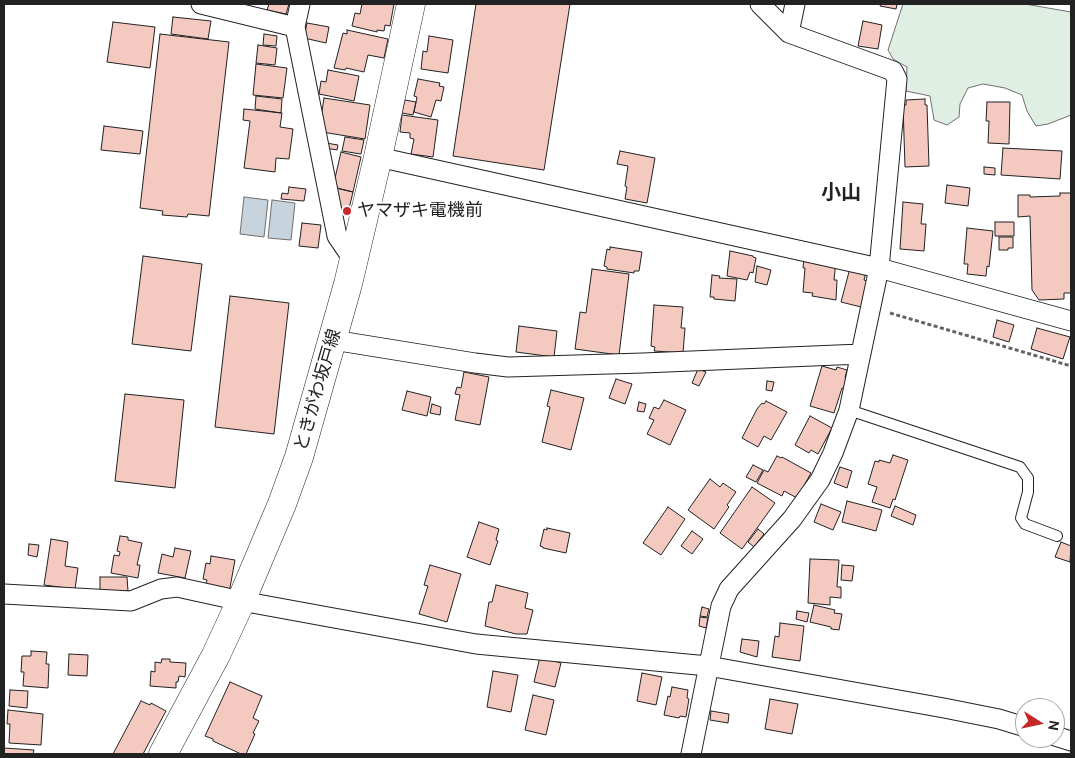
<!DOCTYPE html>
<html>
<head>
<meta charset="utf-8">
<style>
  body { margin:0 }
  #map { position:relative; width:1075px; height:758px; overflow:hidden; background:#fff; font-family:Cabin,sans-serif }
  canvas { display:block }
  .frame { position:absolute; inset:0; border:5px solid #222; pointer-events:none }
  .north { position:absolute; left:1015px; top:698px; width:50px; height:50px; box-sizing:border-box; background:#fff; border:1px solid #a7a7a7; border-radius:50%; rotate:100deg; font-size:14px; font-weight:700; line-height:20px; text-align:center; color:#222 }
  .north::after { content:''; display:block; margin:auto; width:18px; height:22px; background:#c62828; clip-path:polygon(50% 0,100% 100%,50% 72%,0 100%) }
</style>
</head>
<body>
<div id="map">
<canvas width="1075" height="758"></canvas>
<div class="frame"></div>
<div class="north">N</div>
</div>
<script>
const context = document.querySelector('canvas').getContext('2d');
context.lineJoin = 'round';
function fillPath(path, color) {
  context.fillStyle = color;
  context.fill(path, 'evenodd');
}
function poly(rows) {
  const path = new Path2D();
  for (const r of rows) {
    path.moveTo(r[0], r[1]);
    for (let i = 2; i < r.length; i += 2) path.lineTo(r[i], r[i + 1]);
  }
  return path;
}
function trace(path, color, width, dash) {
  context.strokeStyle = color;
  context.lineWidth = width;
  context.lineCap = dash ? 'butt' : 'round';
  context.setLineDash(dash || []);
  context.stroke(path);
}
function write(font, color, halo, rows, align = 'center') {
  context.font = font + ' Cabin,"Noto Sans JP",sans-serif';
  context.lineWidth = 4;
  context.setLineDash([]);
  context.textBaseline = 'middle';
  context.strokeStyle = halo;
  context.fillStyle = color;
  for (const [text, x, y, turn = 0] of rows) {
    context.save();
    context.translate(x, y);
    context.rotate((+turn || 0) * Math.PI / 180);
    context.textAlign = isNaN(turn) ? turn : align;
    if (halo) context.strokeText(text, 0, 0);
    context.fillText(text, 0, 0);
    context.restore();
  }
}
const green = poly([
  [903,4,1025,4,1071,12,1071,115,1048,124,1036,126,1027,111,1022,95,1005,88,983,84,968,88,960,104,959,117,947,125,934,120,930,96,906,91,907,67,893,59,888,50,903,4]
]);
const water = poly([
  [244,197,268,200,264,237,240,234,244,197],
  [272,200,295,203,291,240,268,238,272,200]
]);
const building = poly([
  [269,4,289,4,286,14,267,10,269,4],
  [362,4,394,4,390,26,385,25,384,31,377,30,377,32,352,26,355,13,360,14,362,4],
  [476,4,570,4,544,170,453,156,476,4],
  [881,4,897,4,896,9,880,6,881,4],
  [173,17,211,21,208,39,171,34,173,17],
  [863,21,882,25,878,49,858,46,863,21],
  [113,22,155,27,150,68,107,62,113,22],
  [307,23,329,27,326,43,304,38,307,23],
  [347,30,388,39,384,58,368,55,364,72,346,68,345,70,334,68,343,33,347,34,347,30],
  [160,34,229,42,209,216,188,214,187,217,162,215,163,211,140,208,160,34],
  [264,34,277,36,276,46,263,45,264,34],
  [429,36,453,40,448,73,421,69,423,51,427,52,429,36],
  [258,45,277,48,275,65,256,63,258,45],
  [256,64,287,68,283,98,253,95,256,64],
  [328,70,359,76,354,101,319,94,321,81,326,82,328,70],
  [418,79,440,83,439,86,444,87,441,101,436,100,431,117,414,112,417,97,414,96,418,79],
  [256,96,282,99,281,113,255,109,256,96],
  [324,98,370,105,365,139,322,132,320,124,324,98],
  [925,99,925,105,927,105,929,166,905,167,903,105,906,105,906,100,925,99],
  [405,100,416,102,413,115,402,113,405,100],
  [987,102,1010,102,1009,144,988,143,989,121,986,121,987,102],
  [244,109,282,113,280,127,293,129,289,159,276,158,275,172,244,168,250,121,243,120,244,109],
  [402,115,438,120,433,157,411,154,414,139,410,138,410,133,400,132,402,115],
  [104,126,143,131,140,154,101,150,104,126],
  [345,137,364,140,361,154,342,151,345,137],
  [326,143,338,145,337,150,325,148,326,143],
  [1003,148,1062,151,1060,179,1001,175,1003,148],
  [620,151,655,158,647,203,625,199,627,187,625,186,628,166,617,164,620,151],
  [341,152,361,157,353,192,333,187,341,152],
  [984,167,995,168,995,175,984,174,984,167],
  [947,185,970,188,968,206,945,203,947,185],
  [289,187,306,189,304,201,281,199,282,193,288,194,289,187],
  [336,188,353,192,348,213,338,211,336,188],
  [1060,193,1071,193,1071,293,1064,293,1064,299,1039,300,1032,290,1030,216,1018,217,1018,195,1030,195,1030,197,1060,196,1060,193],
  [903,202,923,204,921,224,926,224,924,251,900,249,903,202],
  [995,222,1014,222,1014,236,995,236,995,222],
  [302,223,321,225,318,248,299,246,302,223],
  [967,228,993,231,989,267,987,266,986,276,967,274,968,264,964,264,967,228],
  [999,237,1013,237,1013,248,1008,248,1008,250,999,250,999,237],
  [610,247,642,252,639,271,634,271,634,273,607,269,607,267,604,266,607,249,610,250,610,247],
  [730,251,753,256,753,257,756,258,753,273,750,272,747,280,727,276,730,251],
  [143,256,202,264,191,351,132,344,143,256],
  [804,258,836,261,834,280,837,280,836,300,812,296,813,293,803,292,805,268,803,268,804,258],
  [757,266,771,270,767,285,755,282,757,266],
  [850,268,866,272,864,280,867,281,861,307,841,302,850,268],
  [592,269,629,274,619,355,575,349,580,312,586,313,592,269],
  [712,275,720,276,719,278,737,279,735,301,714,299,714,297,710,297,712,275],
  [230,296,289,303,274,434,215,427,230,296],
  [654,305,683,307,681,328,685,328,683,353,654,351,655,347,651,346,654,305],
  [997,320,1014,325,1009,342,993,337,997,320],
  [519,326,557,331,554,357,516,352,519,326],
  [1037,328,1070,337,1063,359,1031,349,1037,328],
  [822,366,836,370,837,367,847,370,845,378,848,379,845,389,842,388,834,413,810,406,822,366],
  [698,369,706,372,699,386,692,383,698,369],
  [464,372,489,377,480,425,455,420,460,395,455,394,457,387,461,388,464,372],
  [616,379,632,384,625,404,609,398,616,379],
  [767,381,774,382,772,391,766,390,767,381],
  [551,390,584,398,571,450,542,442,550,407,547,406,551,390],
  [407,391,431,397,427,416,402,410,407,391],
  [125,394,184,400,175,488,115,481,125,394],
  [664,400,686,410,670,445,647,434,654,420,649,418,654,407,659,409,664,400],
  [766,401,787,412,771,440,764,436,758,447,742,438,757,409,762,403,764,404,766,401],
  [639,402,646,404,644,412,637,411,639,402],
  [432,404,441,407,440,415,430,413,432,404],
  [810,416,832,428,818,454,811,450,809,453,795,445,810,416],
  [893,455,908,460,895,500,893,499,890,508,872,502,877,487,868,484,875,461,879,462,879,460,890,463,893,455],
  [777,456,781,458,782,457,811,473,797,498,784,491,782,496,757,483,764,470,768,472,777,456],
  [753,465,763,470,756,482,746,477,753,465],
  [840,467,852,471,847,488,834,483,840,467],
  [710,479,720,487,723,483,736,492,727,505,729,507,714,529,688,510,710,479],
  [752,487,775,503,742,549,720,533,752,487],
  [847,501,882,510,876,531,842,522,847,501],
  [821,504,841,512,833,530,814,522,821,504],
  [895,506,916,515,913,525,891,516,895,506],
  [668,507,685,519,661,555,643,543,668,507],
  [479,522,499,529,496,540,498,541,490,565,467,557,479,522],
  [547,528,570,533,566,553,543,548,543,547,540,546,544,529,547,530,547,528],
  [758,529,764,534,754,547,748,542,758,529],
  [692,531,703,539,692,554,681,546,692,531],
  [120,536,128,537,128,540,142,543,137,565,140,565,138,578,111,573,114,555,119,556,120,552,117,551,120,536],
  [51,539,68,542,65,566,78,568,75,589,44,585,51,539],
  [1061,542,1071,546,1070,562,1055,557,1061,542],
  [29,544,39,545,37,557,28,555,29,544],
  [175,548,191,551,185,578,158,573,162,554,173,557,175,548],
  [211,556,235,560,229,593,205,589,207,580,203,579,206,563,210,564,211,556],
  [810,559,839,560,837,587,841,587,841,598,830,597,830,605,808,603,810,559],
  [430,565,461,574,447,622,419,614,428,586,424,585,430,565],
  [842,565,854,566,852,581,841,580,842,565],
  [100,577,127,577,128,591,100,593,100,577],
  [496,585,528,593,525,608,533,610,527,634,516,634,485,626,489,602,492,602,496,585],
  [814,605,835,610,834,613,842,614,839,630,831,629,831,627,810,622,814,605],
  [702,607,709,609,707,617,700,616,702,607],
  [797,611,809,613,807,622,796,619,797,611],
  [700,617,708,618,706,628,699,626,700,617],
  [780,623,804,626,800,661,772,657,775,636,779,637,780,623],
  [742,639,759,641,757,657,740,652,742,639],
  [31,651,47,652,46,664,49,664,48,688,23,686,24,672,21,672,22,656,31,656,31,651],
  [69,654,88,655,87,676,68,675,69,654],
  [540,657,561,663,555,687,534,682,540,657],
  [162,659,170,659,170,662,186,663,185,677,179,676,178,682,176,682,176,688,150,686,151,671,155,672,155,662,161,663,162,659],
  [493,671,518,675,511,712,487,707,493,671],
  [642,673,662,677,656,705,637,701,642,673],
  [230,682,262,696,253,718,259,721,253,733,255,734,246,754,241,754,213,741,213,739,205,736,230,682],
  [672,687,688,690,687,698,689,699,686,717,680,716,679,718,664,715,668,696,670,697,672,687],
  [10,690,28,691,27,708,9,706,10,690],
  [533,695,554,700,546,735,525,730,533,695],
  [770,699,798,704,792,734,765,729,770,699],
  [141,701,150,705,151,703,166,711,143,754,113,754,141,701],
  [8,710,43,714,41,745,9,743,10,724,7,724,8,710],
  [711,711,729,714,728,723,710,720,711,711],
  [4,748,34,750,33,754,4,754,4,748]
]);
const path = poly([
  [890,313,1071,366]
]);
const service = poly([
  [849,410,1020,467,1028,478,1028,492,1021,518,1025,524,1057,536]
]);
const minor = poly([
  [201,4,295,27],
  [300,4,295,27,337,236,354,261],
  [789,33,795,4],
  [378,157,879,268,1071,321],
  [333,340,475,363,508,367,643,363,861,354],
  [4,594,131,601,161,589,177,587,241,601,476,644,708,666,944,708,999,719,1025,727],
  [1055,736,1071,741],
  [691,754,721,606,729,589,792,519,820,480,833,453,849,410,879,268,897,79,893,71,789,33,760,4]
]);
const secondary = poly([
  [163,754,216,655,241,601,282,504,299,457,348,284,378,157,411,4]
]);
const markers = [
  [347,211,5,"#c62828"]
];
const poiNames = [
  ["ヤマザキ電機前",357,211]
];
const streetNames = [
  ["ときがわ坂戸線",318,390,-74]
];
const quarterNames = [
  ["小山",841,193]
];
fillPath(green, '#e0efe3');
trace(green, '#6f6f6f', 1);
fillPath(water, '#c7d3dd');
trace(water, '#6f6f6f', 1);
fillPath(building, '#f3c9c0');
trace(building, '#222', 1);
trace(service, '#222', 12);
trace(minor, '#222', 21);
trace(secondary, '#222', 29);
trace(path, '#646464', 3, [4, 2.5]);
trace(service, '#fff', 10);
trace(minor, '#fff', 19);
trace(secondary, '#fff', 28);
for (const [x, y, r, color] of markers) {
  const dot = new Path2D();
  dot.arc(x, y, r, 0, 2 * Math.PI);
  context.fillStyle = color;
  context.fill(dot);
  trace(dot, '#fff', 2);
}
write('18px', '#222', '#fff', poiNames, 'left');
write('18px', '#222', '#fff', streetNames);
write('bold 20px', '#222', '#fff', quarterNames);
</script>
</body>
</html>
